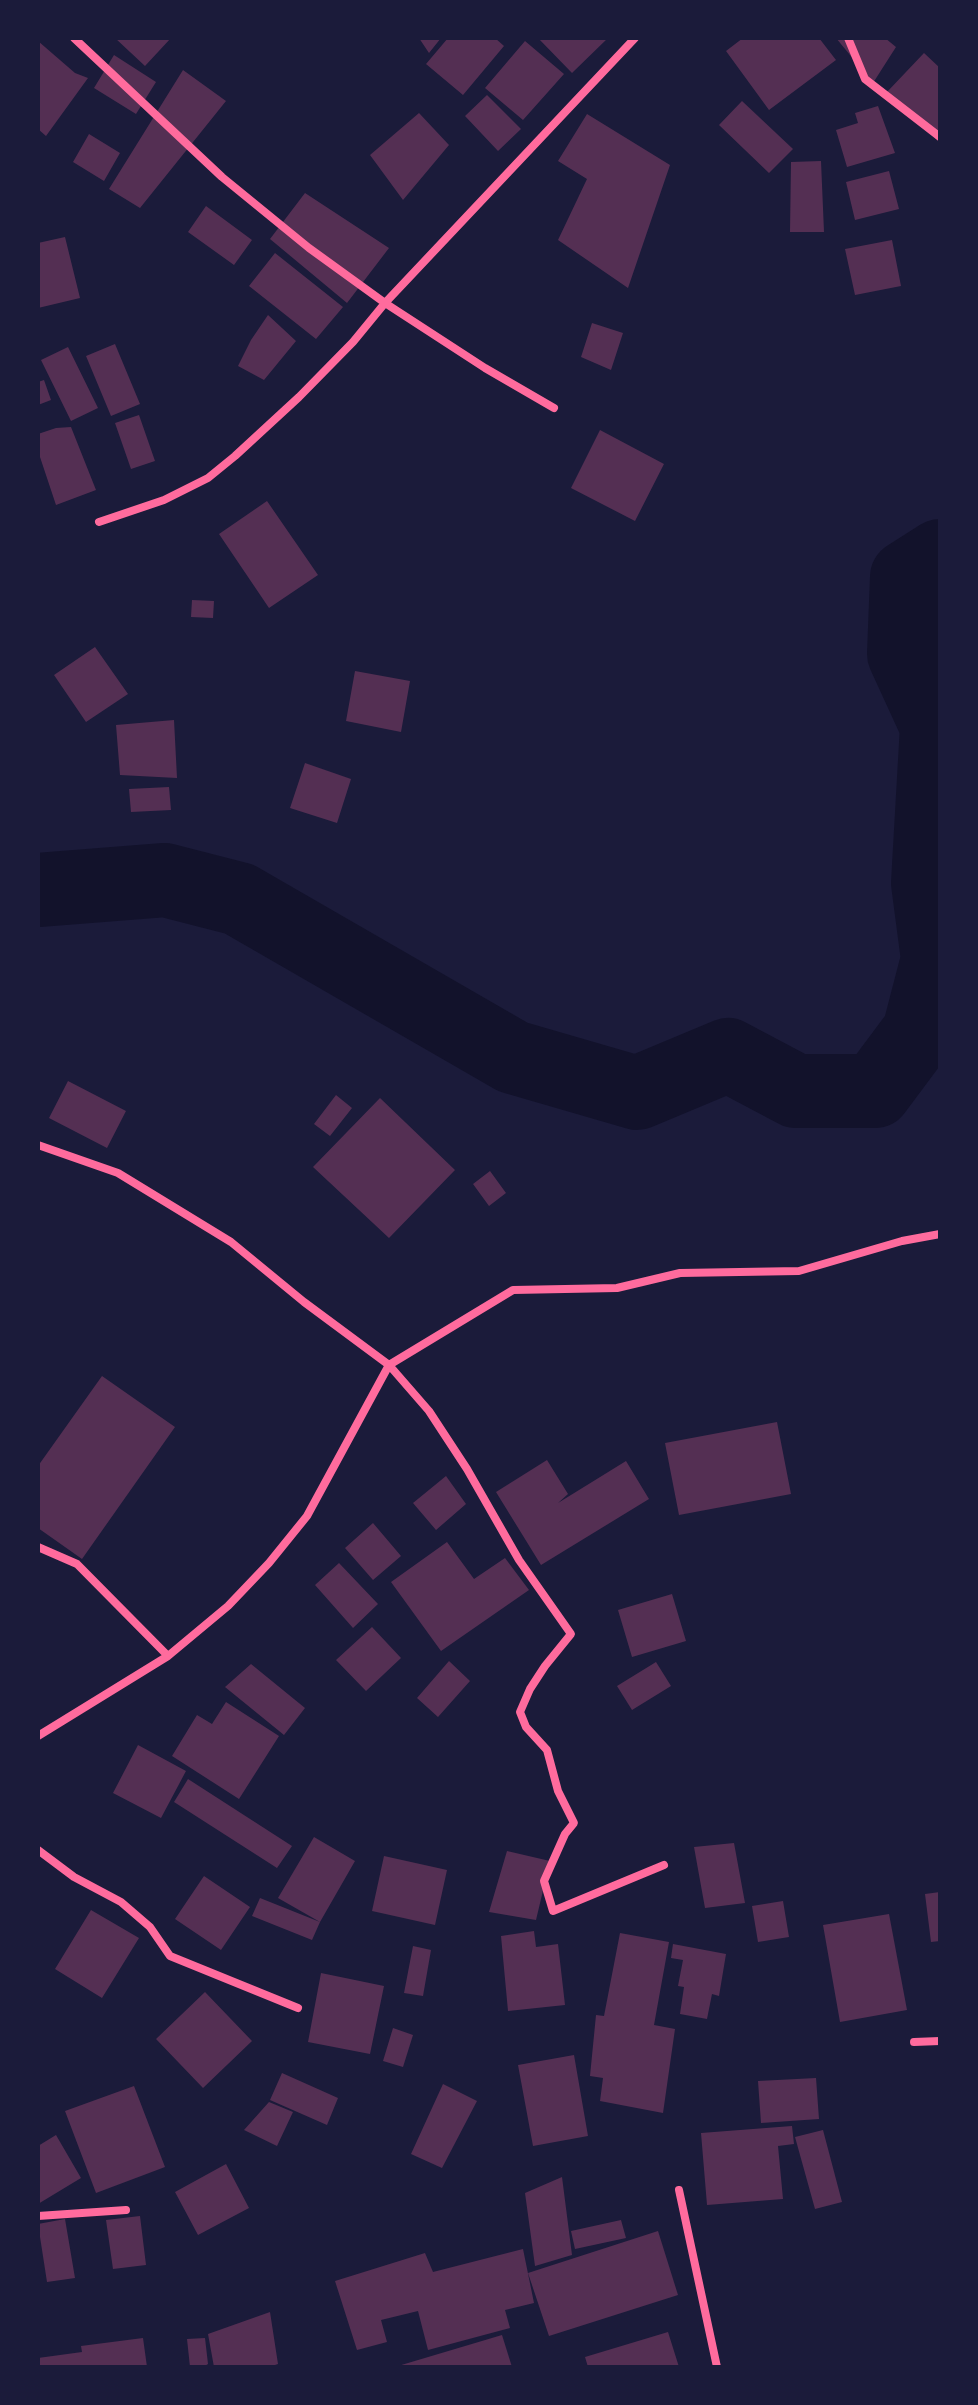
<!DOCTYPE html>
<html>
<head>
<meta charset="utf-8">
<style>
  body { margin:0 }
  #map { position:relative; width:978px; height:2405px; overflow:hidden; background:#1b1b3a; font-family:Poppins,sans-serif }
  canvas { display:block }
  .frame { position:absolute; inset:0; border:40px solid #1b1b3a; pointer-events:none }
</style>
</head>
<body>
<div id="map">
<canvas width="978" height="2405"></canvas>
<div class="frame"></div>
</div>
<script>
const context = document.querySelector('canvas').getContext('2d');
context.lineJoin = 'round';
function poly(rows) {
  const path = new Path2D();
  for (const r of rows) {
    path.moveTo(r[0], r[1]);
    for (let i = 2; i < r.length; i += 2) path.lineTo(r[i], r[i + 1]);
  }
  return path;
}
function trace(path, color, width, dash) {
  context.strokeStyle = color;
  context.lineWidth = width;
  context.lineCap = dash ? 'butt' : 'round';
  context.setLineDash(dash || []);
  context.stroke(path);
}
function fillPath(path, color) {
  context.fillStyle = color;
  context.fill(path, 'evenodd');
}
const river = poly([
  [38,890,165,880,239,899,513,1057,637,1093,728,1055,796,1091,875,1091,919,1032,938,959,928,883,937,726,904,654,907,577,940,556]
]);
const building = poly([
  [115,38,171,38,145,66],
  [419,38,441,38,429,53],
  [448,38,495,38,504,46,463,95,426,64],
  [538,38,608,38,572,73],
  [743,38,819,38,836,60,769,110,726,51],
  [836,38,885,38,896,47,873,83],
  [38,41,75,73,88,78,46,136,38,129],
  [525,41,564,74,523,120,485,88],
  [924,53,940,68,940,143,887,92],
  [114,55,156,82,136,114,94,88],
  [183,70,226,101,140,208,109,189],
  [487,95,521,129,498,151,465,116],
  [742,101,793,149,769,173,719,125],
  [878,106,895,153,847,167,836,130,858,123,855,113],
  [419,113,449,145,403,200,370,155],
  [587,114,670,165,628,288,558,240,587,179,558,161],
  [89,134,120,153,104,181,73,162],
  [821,161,824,232,790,232,791,162],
  [889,171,899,209,855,220,846,182],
  [305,193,389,248,347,303,270,239],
  [206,206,252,240,234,265,188,232],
  [65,237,80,298,38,308,38,243],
  [892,240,901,286,855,295,845,249],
  [275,253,343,307,316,339,249,286],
  [268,315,296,341,264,380,238,366,251,340],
  [592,323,623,333,611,370,581,357],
  [115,344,140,404,111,416,86,356],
  [68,347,98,408,71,421,41,360],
  [44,380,51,400,38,405,38,382],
  [139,415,155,461,131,469,115,423],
  [71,427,96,490,56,505,38,451,38,434,56,428],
  [600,430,664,464,635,521,571,488],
  [267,501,318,575,269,608,219,534],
  [192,600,214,601,213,618,191,617],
  [95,647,128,694,86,722,54,675],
  [355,671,410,681,401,732,346,721],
  [174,720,177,778,120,775,116,725],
  [305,763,351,779,337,823,290,808],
  [169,787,171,810,131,812,129,789],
  [68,1081,126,1111,107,1148,49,1118],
  [336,1095,352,1108,330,1136,314,1124],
  [380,1098,455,1170,389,1238,313,1167],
  [490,1171,506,1193,489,1206,473,1184],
  [102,1376,175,1427,82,1559,38,1528,38,1466],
  [777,1422,791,1494,679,1515,665,1443],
  [547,1460,568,1494,558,1503,626,1461,649,1499,541,1565,496,1492],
  [446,1476,466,1504,436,1530,413,1503],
  [373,1523,401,1556,373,1580,345,1548],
  [447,1542,474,1579,505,1558,529,1590,441,1651,391,1582],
  [339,1563,378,1604,353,1628,315,1585],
  [672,1594,686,1641,632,1657,618,1610],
  [372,1627,401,1658,366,1691,336,1660],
  [449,1661,470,1681,438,1717,417,1698],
  [656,1662,671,1686,632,1710,617,1686],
  [251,1664,305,1708,284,1735,225,1687],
  [226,1702,279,1736,239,1799,172,1756,197,1715,212,1724],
  [138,1745,186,1771,161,1818,113,1793],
  [188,1779,292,1846,277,1868,174,1802],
  [314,1837,355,1861,320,1922,278,1898],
  [734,1843,745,1903,705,1908,694,1847],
  [507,1851,550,1861,536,1920,489,1912],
  [384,1856,447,1870,435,1925,372,1911],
  [204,1876,250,1907,221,1950,175,1919],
  [940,1892,940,1941,931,1942,925,1894],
  [260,1898,320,1922,312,1940,252,1916],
  [783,1901,789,1937,758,1942,752,1906],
  [91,1910,139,1938,102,1998,55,1969],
  [889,1914,907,2010,840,2022,823,1925],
  [534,1931,536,1947,558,1944,565,2005,508,2011,501,1936],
  [620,1933,669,1942,654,2025,675,2029,663,2113,600,2101,603,2078,590,2076,596,2015,604,2016],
  [673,1944,726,1954,719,1996,712,1994,707,2019,680,2014,684,1987,678,1986,683,1960,671,1958],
  [413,1946,431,1950,423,1996,404,1993],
  [321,1973,384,1986,370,2054,308,2042],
  [205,1992,252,2041,203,2088,156,2039],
  [393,2028,413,2035,403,2067,383,2061],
  [574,2055,588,2136,533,2146,518,2065],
  [282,2073,338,2098,327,2125,270,2100],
  [816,2078,819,2119,761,2123,758,2081],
  [443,2084,477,2101,442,2168,411,2154],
  [134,2086,165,2167,96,2193,65,2111],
  [269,2102,293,2112,277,2146,244,2130],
  [792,2126,794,2144,778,2146,783,2199,707,2205,701,2133],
  [823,2130,842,2202,815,2209,795,2137],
  [56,2135,81,2178,38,2204,38,2146],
  [226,2164,249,2208,198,2235,175,2192],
  [562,2177,572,2255,535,2266,525,2193],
  [140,2216,146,2265,113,2269,106,2220],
  [65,2219,75,2278,47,2282,38,2224],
  [621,2220,626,2238,575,2249,571,2231],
  [658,2231,678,2295,549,2336,528,2273],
  [523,2249,534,2303,505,2310,510,2328,428,2350,418,2311,381,2320,387,2342,357,2350,335,2281,425,2253,433,2272],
  [270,2312,278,2364,269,2367,214,2367,208,2334],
  [668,2332,679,2367,588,2367,585,2357],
  [502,2335,512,2367,398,2367,398,2366],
  [143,2338,147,2367,38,2367,38,2358,82,2352,81,2346],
  [205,2338,208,2364,203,2367,190,2367,187,2339]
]);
const minor = poly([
  [74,38,222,177,309,248,385,303,485,368,554,408],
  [848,38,865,79,940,137],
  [99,522,164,500,208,478,235,456,299,397,353,342,385,303,635,38],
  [38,1145,118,1173,231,1242,304,1302,389,1365,429,1411,467,1469,519,1560,571,1634,545,1666,530,1689,520,1712,526,1727,547,1750,558,1791,574,1823,565,1834,544,1881,553,1911,664,1865],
  [38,1547,77,1564,168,1656],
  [38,1736,168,1656,228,1606,269,1563,307,1516,389,1365,513,1290,617,1288,680,1273,799,1271,902,1241,940,1234],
  [38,1850,74,1877,121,1902,150,1927,170,1956,298,2008],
  [914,2042,940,2041],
  [679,2190,717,2367],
  [38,2216,126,2210]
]);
trace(river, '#12122b', 74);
fillPath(building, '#542f53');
trace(minor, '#ff6b9d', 8);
</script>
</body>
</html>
